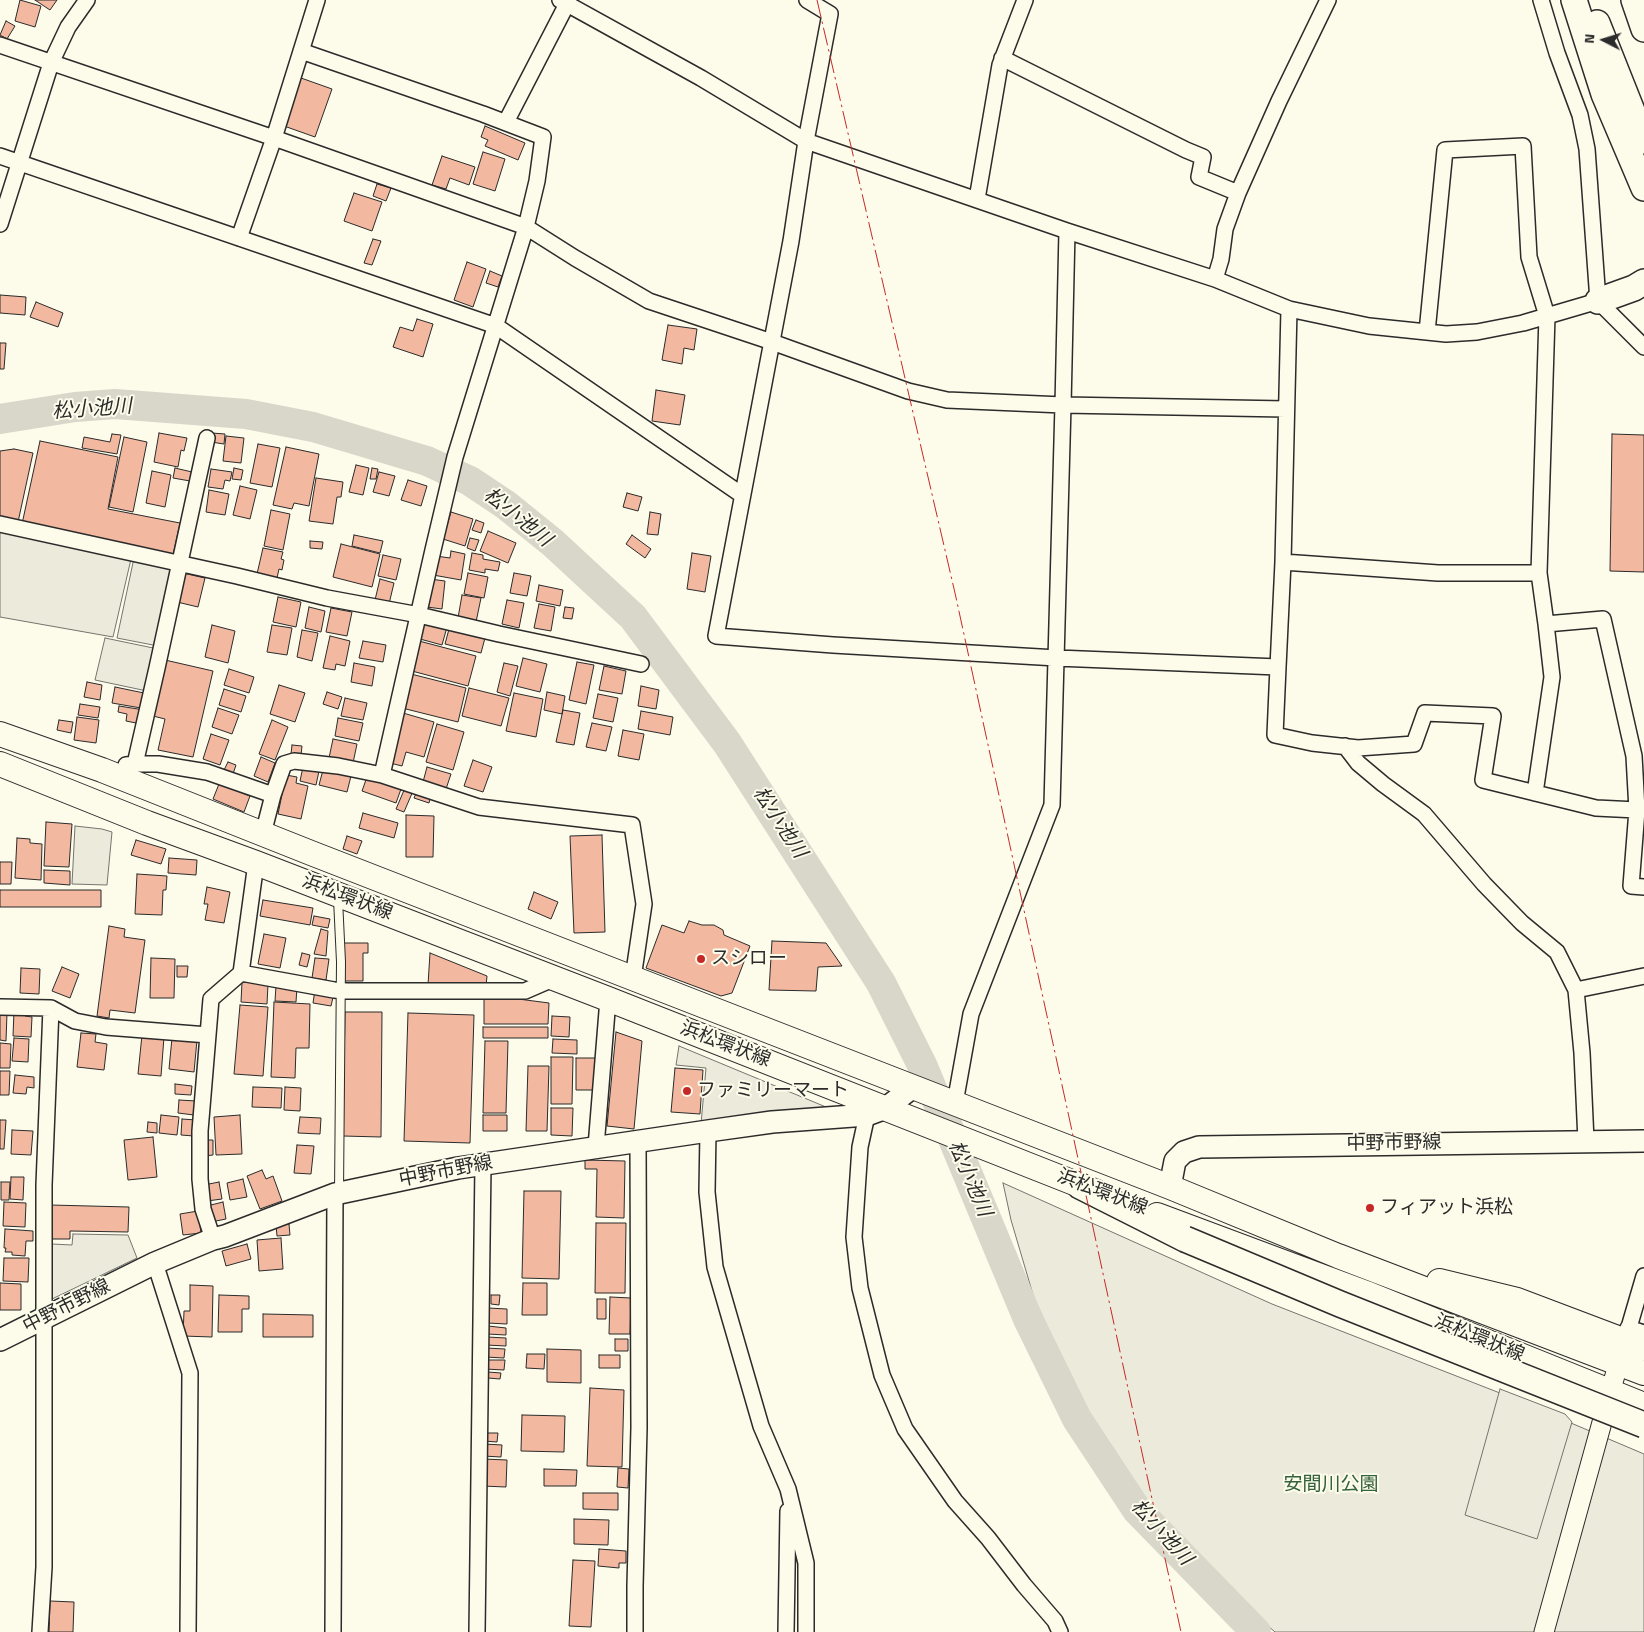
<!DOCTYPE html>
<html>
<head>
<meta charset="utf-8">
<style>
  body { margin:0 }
  #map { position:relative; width:1644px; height:1632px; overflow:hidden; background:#fdfbea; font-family:"Titillium Web",sans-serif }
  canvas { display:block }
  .north { position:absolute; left:1579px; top:15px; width:50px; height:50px; -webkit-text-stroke:4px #fdfbea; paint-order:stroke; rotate:275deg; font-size:14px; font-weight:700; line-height:20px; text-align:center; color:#2b2b2b }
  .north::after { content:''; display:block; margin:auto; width:18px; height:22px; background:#2b2b2b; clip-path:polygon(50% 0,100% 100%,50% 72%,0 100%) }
</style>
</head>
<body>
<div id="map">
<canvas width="1644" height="1632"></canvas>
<div class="north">N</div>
</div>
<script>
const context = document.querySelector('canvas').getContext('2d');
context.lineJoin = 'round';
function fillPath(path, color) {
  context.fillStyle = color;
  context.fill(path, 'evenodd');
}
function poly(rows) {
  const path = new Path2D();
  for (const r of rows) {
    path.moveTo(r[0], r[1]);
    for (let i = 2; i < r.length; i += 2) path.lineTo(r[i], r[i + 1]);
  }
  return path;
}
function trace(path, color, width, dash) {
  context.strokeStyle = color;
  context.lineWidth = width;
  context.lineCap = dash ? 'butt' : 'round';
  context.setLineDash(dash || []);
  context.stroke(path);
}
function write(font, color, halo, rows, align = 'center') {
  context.font = font + ' "Titillium Web","Noto Sans JP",sans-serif';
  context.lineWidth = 4;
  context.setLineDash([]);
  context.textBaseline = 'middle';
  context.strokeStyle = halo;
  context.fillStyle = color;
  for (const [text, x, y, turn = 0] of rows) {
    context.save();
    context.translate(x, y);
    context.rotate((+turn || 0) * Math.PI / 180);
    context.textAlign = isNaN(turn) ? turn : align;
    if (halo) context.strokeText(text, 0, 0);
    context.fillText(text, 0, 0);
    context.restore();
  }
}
const green = poly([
  [1003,1183,1272,1304,1505,1395,1644,1454,1644,1632,1275,1632,1209,1575,1152,1514,1106,1448,1071,1379,1034,1298,1011,1220,1003,1183]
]);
const parking = poly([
  [0,530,131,559,113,637,0,617,0,530],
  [134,558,175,567,158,646,117,638,134,558],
  [105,638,158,649,147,691,95,680,105,638],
  [75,826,102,829,112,832,107,885,72,884,75,826],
  [679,1046,826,1107,701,1124,706,1068,676,1065,679,1046],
  [73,1234,128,1235,137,1258,50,1300,52,1244,72,1245,73,1234],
  [1500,1389,1565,1414,1572,1422,1537,1539,1465,1515,1500,1389]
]);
const river = poly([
  [0,419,75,407,115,404,246,414,313,427,427,461,470,481,506,505,553,543,633,617,727,743,881,983,923,1067,1028,1319,1077,1419,1137,1510,1256,1632]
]);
const building = poly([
  [20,0,41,6,35,27,15,21,20,0],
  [35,0,57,0,50,10,35,0],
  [6,21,15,26,7,39,0,35,6,21],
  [301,78,332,89,315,137,284,126,301,78],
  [485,126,525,143,518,160,485,146,488,140,481,137,485,126],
  [483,152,505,159,495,191,473,184,483,152],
  [442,156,475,167,469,185,450,178,446,189,432,185,442,156],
  [377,184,391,188,386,201,373,196,377,184],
  [354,193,382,202,372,231,344,221,354,193],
  [373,239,381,241,372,265,364,263,373,239],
  [467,262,486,269,473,307,454,300,467,262],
  [490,271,502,276,498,287,486,283,490,271],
  [0,295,26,297,25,315,0,313,0,295],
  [36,302,63,313,58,327,30,317,36,302],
  [417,319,433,324,423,357,393,347,400,327,413,331,417,319],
  [668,325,697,329,694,350,684,348,682,364,662,360,668,325],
  [0,343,6,343,4,369,0,369,0,343],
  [656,390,685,395,680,425,652,421,656,390],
  [159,433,187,438,184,451,181,450,178,467,154,462,159,433],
  [212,433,225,434,224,444,211,442,212,433],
  [112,434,121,435,117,454,82,448,84,437,110,442,112,434],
  [1612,434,1644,435,1644,572,1610,571,1612,434],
  [226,436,244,438,241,463,223,461,226,436],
  [124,437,147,442,133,512,109,507,124,437],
  [40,441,118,457,108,509,180,523,173,555,22,524,40,441],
  [258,444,280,448,272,487,250,483,258,444],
  [286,447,319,454,309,506,294,503,292,509,273,505,286,447],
  [14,449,33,453,18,522,0,518,0,451,14,449],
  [356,465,369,468,363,495,349,492,356,465],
  [175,468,192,472,190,481,173,478,175,468],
  [234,468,243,470,241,480,232,479,234,468],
  [372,468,378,469,376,479,370,479,372,468],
  [211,469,232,472,230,481,225,480,223,489,208,487,211,469],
  [152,471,171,475,165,507,146,503,152,471],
  [379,472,395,476,389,496,373,492,379,472],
  [316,478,343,482,341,497,337,497,333,524,309,521,316,478],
  [408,480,427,486,421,506,401,500,408,480],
  [240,486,257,490,250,519,233,515,240,486],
  [209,490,229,494,225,515,206,512,209,490],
  [627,493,642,497,638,511,623,507,627,493],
  [271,510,290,514,283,550,264,546,271,510],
  [451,512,473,519,465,546,443,539,451,512],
  [650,512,661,514,658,535,647,534,650,512],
  [476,520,484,523,481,533,472,530,476,520],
  [488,531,516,543,508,563,480,551,488,531],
  [354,535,383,541,380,553,352,546,354,535],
  [632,535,651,549,645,558,626,544,632,535],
  [470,538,479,540,475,551,467,548,470,538],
  [310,541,323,542,322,549,310,548,310,541],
  [341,544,380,554,372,587,333,577,341,544],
  [263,548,283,552,281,559,284,560,282,570,279,569,277,578,257,574,263,548],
  [451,551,465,554,461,580,433,575,436,556,450,558,451,551],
  [472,553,483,555,483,559,500,562,498,571,485,569,485,573,469,570,472,553],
  [692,553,711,556,705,592,687,589,692,553],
  [383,555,401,559,396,580,378,576,383,555],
  [183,573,205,578,198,607,177,602,183,573],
  [468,573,488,577,484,598,464,594,468,573],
  [514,573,531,576,527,596,510,593,514,573],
  [380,579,394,583,389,604,375,600,380,579],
  [430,579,445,581,442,609,427,607,430,579],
  [539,585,563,590,560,606,536,601,539,585],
  [462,595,481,598,476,622,458,618,462,595],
  [278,597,301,602,296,627,273,622,278,597],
  [507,600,524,603,519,628,502,624,507,600],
  [539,604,555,607,551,631,534,628,539,604],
  [309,607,325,611,321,632,305,628,309,607],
  [565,607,574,608,572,619,563,618,565,607],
  [331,608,352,612,347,636,326,632,331,608],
  [424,621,447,627,442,645,420,639,424,621],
  [212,625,235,631,228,663,205,657,212,625],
  [272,625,292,628,287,655,267,652,272,625],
  [449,629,485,638,481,653,445,644,449,629],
  [302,630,318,633,312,661,297,657,302,630],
  [330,636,350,641,345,666,336,664,335,670,323,668,330,636],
  [363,641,386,645,383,662,359,658,363,641],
  [419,641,476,656,468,686,412,671,419,641],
  [523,658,547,664,540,692,516,686,523,658],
  [165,660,213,671,193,757,158,750,165,719,153,716,165,660],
  [577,662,594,665,586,704,569,700,577,662],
  [354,663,375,667,372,686,351,682,354,663],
  [504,663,518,666,510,696,497,692,504,663],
  [604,666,626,671,622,694,599,690,604,666],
  [229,669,254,677,249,693,224,685,229,669],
  [411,674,466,688,458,722,402,708,411,674],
  [87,682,102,685,100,700,84,697,87,682],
  [279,685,305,693,295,722,270,714,279,685],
  [641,686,659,690,656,709,638,706,641,686],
  [115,687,144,693,141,708,112,703,115,687],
  [469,688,509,698,501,726,462,716,469,688],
  [224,689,246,696,241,712,219,705,224,689],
  [327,692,342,697,338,709,323,704,327,692],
  [547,692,565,696,562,714,544,710,547,692],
  [514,693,543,699,536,737,506,731,514,693],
  [598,694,618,698,613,722,593,718,598,694],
  [345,698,367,703,363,720,341,716,345,698],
  [80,704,100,707,98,718,78,715,80,704],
  [119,706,144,710,141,724,126,721,127,714,118,712,119,706],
  [218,708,239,715,232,734,212,727,218,708],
  [563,710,580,713,574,745,556,742,563,710],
  [641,711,673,717,670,735,638,729,641,711],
  [403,713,434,722,424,757,406,752,402,766,390,763,403,713],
  [77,717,99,720,96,743,74,740,77,717],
  [338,718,363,723,359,741,335,736,338,718],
  [59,720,73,722,71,733,57,730,59,720],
  [272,720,288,727,275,760,259,754,272,720],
  [592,723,612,727,606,751,586,747,592,723],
  [437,724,464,732,453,770,426,762,437,724],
  [623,730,644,734,639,760,618,756,623,730],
  [211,734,229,740,220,765,203,759,211,734],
  [333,739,357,744,353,763,329,758,333,739],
  [292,745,302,746,301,755,291,754,292,745],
  [261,757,275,763,268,782,254,776,261,757],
  [473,760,492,767,483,792,464,786,473,760],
  [228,762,236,765,233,774,224,770,228,762],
  [303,767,319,771,316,785,300,781,303,767],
  [427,767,451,774,446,789,423,782,427,767],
  [323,770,351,776,347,792,319,785,323,770],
  [286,775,297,777,296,783,308,786,301,819,278,814,286,775],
  [367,777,401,789,396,803,362,791,367,777],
  [219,784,250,796,244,812,213,799,219,784],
  [405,788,413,791,404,812,396,809,405,788],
  [417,791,431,795,429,803,414,798,417,791],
  [363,813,398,823,394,838,359,828,363,813],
  [406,815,434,816,433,857,406,857,406,815],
  [46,822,72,824,69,867,44,866,46,822],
  [602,835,605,932,574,933,570,836,602,835],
  [347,836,362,841,357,854,343,849,347,836],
  [17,838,30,839,30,843,42,844,41,880,15,878,17,838],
  [136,840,166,849,161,864,131,855,136,840],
  [169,858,197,860,196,875,168,873,169,858],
  [0,862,12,862,11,884,0,884,0,862],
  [44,870,70,871,70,885,44,883,44,870],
  [137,874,167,876,166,890,163,890,162,915,135,914,137,874],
  [207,887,230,892,224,923,205,920,208,904,204,904,207,887],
  [0,890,101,890,101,907,0,907,0,890],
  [534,892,558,902,551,919,528,909,534,892],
  [263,900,313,908,310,925,260,916,263,900],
  [314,916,330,919,328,928,312,925,314,916],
  [689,921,702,925,714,925,723,930,724,935,750,946,732,993,721,996,646,968,662,925,684,933,689,921],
  [109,926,125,929,124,937,145,940,135,1013,110,1010,109,1018,97,1016,109,926],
  [321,929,328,931,326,956,314,954,321,929],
  [264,934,286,938,280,968,258,964,264,934],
  [772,941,826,943,842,966,818,967,816,991,769,990,772,941],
  [344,943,368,943,368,953,363,953,363,981,344,981,344,943],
  [302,953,310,955,307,967,299,965,302,953],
  [430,953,487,976,486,986,428,985,430,953],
  [151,958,175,959,174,998,150,998,151,958],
  [315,958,329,959,326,980,312,978,315,958],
  [177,966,188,966,187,977,177,977,177,966],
  [62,967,79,974,70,998,52,991,62,967],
  [21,968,40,969,39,994,20,993,21,968],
  [242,982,268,984,267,1004,241,1002,242,982],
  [276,986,297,987,296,1002,275,1001,276,986],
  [315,990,334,993,331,1006,313,1003,315,990],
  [484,997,503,997,549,1003,548,1024,484,1024,484,997],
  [274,1002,310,1004,309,1048,296,1048,295,1078,271,1077,274,1002],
  [240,1005,268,1007,263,1076,234,1074,240,1005],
  [14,1011,25,1012,25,1016,32,1017,31,1037,13,1036,14,1011],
  [345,1012,382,1012,381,1137,343,1136,345,1012],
  [0,1013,7,1013,6,1041,0,1040,0,1013],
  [408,1013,474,1015,470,1143,404,1141,408,1013],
  [552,1016,570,1017,569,1037,551,1036,552,1016],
  [483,1027,548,1027,548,1038,483,1038,483,1027],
  [616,1032,642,1041,634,1129,607,1126,616,1032],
  [81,1033,96,1034,95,1042,107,1044,104,1070,77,1067,81,1033],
  [142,1035,164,1037,161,1076,138,1074,142,1035],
  [14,1038,29,1039,28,1062,12,1061,14,1038],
  [172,1038,197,1040,194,1072,169,1069,172,1038],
  [553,1039,577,1040,577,1054,552,1053,553,1039],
  [485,1041,508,1041,506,1113,483,1113,485,1041],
  [0,1043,11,1044,10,1068,0,1068,0,1043],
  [551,1057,573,1057,572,1104,551,1104,551,1057],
  [576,1058,597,1058,596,1090,576,1090,576,1058],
  [528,1066,549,1066,547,1131,526,1131,528,1066],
  [675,1068,703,1070,700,1114,671,1112,675,1068],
  [0,1071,10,1071,9,1095,0,1095,0,1071],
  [15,1075,34,1077,34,1088,27,1087,26,1094,13,1093,15,1075],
  [175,1084,192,1086,191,1095,175,1094,175,1084],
  [253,1087,282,1088,281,1108,252,1107,253,1087],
  [285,1087,301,1088,300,1111,284,1110,285,1087],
  [179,1100,196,1101,194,1115,178,1113,179,1100],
  [551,1108,573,1108,572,1136,551,1135,551,1108],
  [161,1115,179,1117,177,1135,159,1133,161,1115],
  [240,1115,242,1154,216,1155,214,1117,240,1115],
  [483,1115,507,1115,507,1131,483,1131,483,1115],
  [300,1117,321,1118,320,1134,298,1133,300,1117],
  [182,1119,196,1120,194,1136,181,1135,182,1119],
  [0,1120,6,1120,4,1149,0,1149,0,1120],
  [148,1122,157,1123,157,1133,147,1132,148,1122],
  [12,1130,33,1131,31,1155,11,1154,12,1130],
  [153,1137,157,1177,128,1180,124,1140,153,1137],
  [204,1140,213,1140,213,1155,204,1156,204,1140],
  [297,1145,314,1146,311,1174,294,1173,297,1145],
  [585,1160,625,1161,624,1218,596,1217,597,1169,585,1169,585,1160],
  [262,1170,266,1179,273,1176,282,1201,260,1209,247,1176,262,1170],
  [11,1177,24,1177,23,1200,10,1199,11,1177],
  [243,1179,247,1197,230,1200,227,1183,243,1179],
  [1,1182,10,1182,9,1200,1,1200,1,1182],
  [219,1182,222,1199,207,1201,204,1185,219,1182],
  [524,1191,561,1191,559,1279,522,1278,524,1191],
  [4,1202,26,1203,25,1227,3,1226,4,1202],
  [223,1202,226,1219,211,1222,207,1206,223,1202],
  [50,1205,129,1207,128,1232,70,1231,70,1239,49,1239,50,1205],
  [198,1211,201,1233,183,1235,180,1214,198,1211],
  [596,1223,626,1223,625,1293,595,1293,596,1223],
  [289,1224,290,1235,277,1236,276,1225,289,1224],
  [5,1229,33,1231,33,1241,26,1241,25,1256,12,1255,12,1252,5,1252,6,1248,4,1248,5,1229],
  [281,1238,283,1269,259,1271,257,1240,281,1238],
  [247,1244,251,1259,226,1266,222,1251,247,1244],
  [4,1258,29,1258,28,1282,3,1281,4,1258],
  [0,1283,21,1284,21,1310,0,1310,0,1283],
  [523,1283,547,1283,547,1315,522,1315,523,1283],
  [190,1285,213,1286,212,1337,183,1336,184,1311,190,1311,190,1285],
  [219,1295,249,1296,249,1309,242,1309,242,1332,218,1332,219,1295],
  [491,1295,500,1295,499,1305,491,1304,491,1295],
  [610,1297,631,1298,630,1334,609,1334,610,1297],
  [597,1299,606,1299,606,1319,597,1319,597,1299],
  [488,1308,507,1309,507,1324,487,1323,488,1308],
  [263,1314,313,1315,313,1337,263,1337,263,1314],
  [488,1326,506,1328,506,1335,487,1334,488,1326],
  [487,1337,506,1338,506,1346,486,1345,487,1337],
  [615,1339,628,1339,628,1351,615,1351,615,1339],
  [486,1348,505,1349,504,1358,485,1357,486,1348],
  [547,1349,581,1350,581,1383,547,1382,547,1349],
  [527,1354,545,1354,544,1369,526,1368,527,1354],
  [599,1355,620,1355,620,1368,599,1368,599,1355],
  [485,1360,505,1360,504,1370,485,1369,485,1360],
  [488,1372,501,1373,500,1379,488,1378,488,1372],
  [590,1388,624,1390,622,1467,587,1466,590,1388],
  [522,1415,565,1416,564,1452,521,1451,522,1415],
  [484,1433,498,1433,497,1442,484,1441,484,1433],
  [484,1444,502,1445,501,1457,483,1456,484,1444],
  [483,1459,507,1460,506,1487,482,1486,483,1459],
  [618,1468,629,1469,628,1488,617,1487,618,1468],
  [544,1469,577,1470,576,1486,544,1486,544,1469],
  [583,1493,618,1493,618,1510,583,1509,583,1493],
  [574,1519,609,1520,608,1545,574,1544,574,1519],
  [599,1549,626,1551,626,1563,619,1563,619,1568,598,1566,599,1549],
  [573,1560,595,1561,591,1627,569,1626,573,1560],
  [50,1601,74,1602,73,1632,49,1632,50,1601]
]);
const service = poly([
  [338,899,341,962,339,1192]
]);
const minor = poly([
  [560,0,701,78,806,141,1067,231,1215,279,1289,309,1369,326,1446,334,1477,332,1523,323,1598,301],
  [807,0,830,14,806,141,791,241,716,636,833,645,1057,658,1278,667,1283,562,1289,309],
  [1541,0,1557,53,1580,115,1587,149,1598,301,1644,347],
  [0,45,274,138,526,227,575,258,649,301,772,342,908,391,947,400,1063,405,1067,231],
  [301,51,483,114,543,137,537,181,526,227,455,457,433,550,382,775],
  [1002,58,1186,150,1203,157,1199,177,1238,193],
  [506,122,569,0],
  [0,156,496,326,742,495],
  [977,199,1000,65,1025,0],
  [0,224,51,63,68,27,87,0],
  [239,238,274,138,317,0],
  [1215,279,1221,259,1225,229,1238,193,1279,101,1328,0],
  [1427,332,1445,150,1523,146,1529,257,1547,316,1539,573],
  [0,524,237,576,327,598,419,615,499,634,641,664],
  [1283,562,1438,573,1539,573,1546,624,1603,619,1634,756,1637,810,1631,886,1644,887],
  [1278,667,1275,735,1312,743,1358,748,1414,744,1425,713,1493,716,1483,780,1596,808,1637,810],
  [1345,746,1358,763,1383,784,1424,814,1484,884,1522,923,1557,952,1576,990,1582,1053,1586,1141],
  [135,764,157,668,207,438],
  [126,765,135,764,158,764,207,772,273,795],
  [1535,793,1552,677,1546,624],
  [263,834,273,795,284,764,294,761,338,766,382,775,479,807,632,825,644,904,633,978],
  [241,973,334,990,346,991,525,991,555,978],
  [1576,990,1644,976],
  [0,1007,51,1008,44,1185,44,1567,40,1632],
  [51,1008,75,1021,106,1027,208,1035,200,1131,200,1179,203,1209,213,1239],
  [208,1035,211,999,241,973,256,863],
  [955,1103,971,1014,1052,805,1063,405,1286,409],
  [867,1115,860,1147,854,1237,860,1288,882,1375,905,1429,955,1501,988,1538,1024,1585,1055,1621,1060,1632],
  [708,1131,707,1192,715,1267,761,1426,788,1489,806,1563,806,1632],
  [596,1147,608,999],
  [155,1263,190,1373,188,1632],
  [1628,1328,1644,1333],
  [1625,1341,1644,1276],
  [333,1632,335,1194],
  [477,1632,483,1164],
  [635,1632,635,1586,639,1428,638,1141],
  [786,1632,788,1511]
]);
const tertiary = poly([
  [1544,1632,1622,1350]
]);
const secondary = poly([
  [1170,1187,1175,1161,1184,1152,1199,1147,1644,1141],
  [0,1340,155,1263,213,1239,225,1236,335,1194,458,1168,708,1131,772,1122,867,1115,886,1108,913,1087]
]);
const primary = poly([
  [0,734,102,770,311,853,1170,1187,1338,1256,1644,1373],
  [0,764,147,823,256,863,608,999,1097,1192],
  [1157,1215,1366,1293,1644,1405],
  [1439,1281,1517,1300,1644,1348]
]);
const trunk = poly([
  [1574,0,1604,94,1644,188],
  [1634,0,1644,29],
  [1597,23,1644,141],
  [1598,301,1634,288,1644,282],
  [1080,1186,1185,1239]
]);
const trunkBridge = poly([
  [1185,1239,1340,1304,1644,1425]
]);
const power = poly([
  [817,0,955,593,1181,1632]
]);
const markers = [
  [701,959,5,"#c62828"],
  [687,1091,5,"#c62828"],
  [1370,1208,5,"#c62828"]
];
const streetNames = [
  ["浜松環状線",347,898,21],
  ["浜松環状線",725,1045,21],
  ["中野市野線",1394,1144,-1],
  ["中野市野線",446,1172,-11],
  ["浜松環状線",1102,1193,21],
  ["中野市野線",67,1307,-27],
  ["浜松環状線",1479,1339,22]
];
const poiNames = [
  ["スシロー",711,959],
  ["ファミリーマート",697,1091],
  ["フィアット浜松",1380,1208]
];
const parkNames = [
  ["安間川公園",1331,1485]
];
const waterNames = [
  ["松小池川",92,410,-4],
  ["松小池川",517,518,39],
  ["松小池川",779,823,57],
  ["松小池川",969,1179,67],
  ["松小池川",1161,1533,48]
];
fillPath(green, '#ecebdb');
trace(green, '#74746e', 1);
fillPath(parking, '#eceadb');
trace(parking, '#74746e', 1);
trace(river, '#d8d7c9', 30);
fillPath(building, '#f2b8a0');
trace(building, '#2b2b2b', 1);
trace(service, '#2b2b2b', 10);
trace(minor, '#2b2b2b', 18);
trace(tertiary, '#2b2b2b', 21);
trace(secondary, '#2b2b2b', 24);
trace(primary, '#2b2b2b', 26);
trace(trunk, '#2b2b2b', 28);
trace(service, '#fdfbea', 8);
trace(minor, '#fdfbea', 15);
trace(tertiary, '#fdfbea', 19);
trace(secondary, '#fdfbea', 21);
trace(primary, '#fdfbea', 24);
trace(trunk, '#fdfbea', 25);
trace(trunkBridge, '#2b2b2b', 28, []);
trace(trunkBridge, '#fdfbea', 25);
trace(power, '#c62828', 1, [18, 4, 2.5, 4]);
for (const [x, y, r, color] of markers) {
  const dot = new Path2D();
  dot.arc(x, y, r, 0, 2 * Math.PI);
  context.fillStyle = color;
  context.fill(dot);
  trace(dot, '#fdfbea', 2);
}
write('19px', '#2b2b2b', '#fdfbea', streetNames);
write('19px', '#2b2b2b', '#fdfbea', poiNames, 'left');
write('19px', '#34623c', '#fdfbea', parkNames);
write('italic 20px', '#2b2b2b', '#fdfbea', waterNames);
</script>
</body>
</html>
